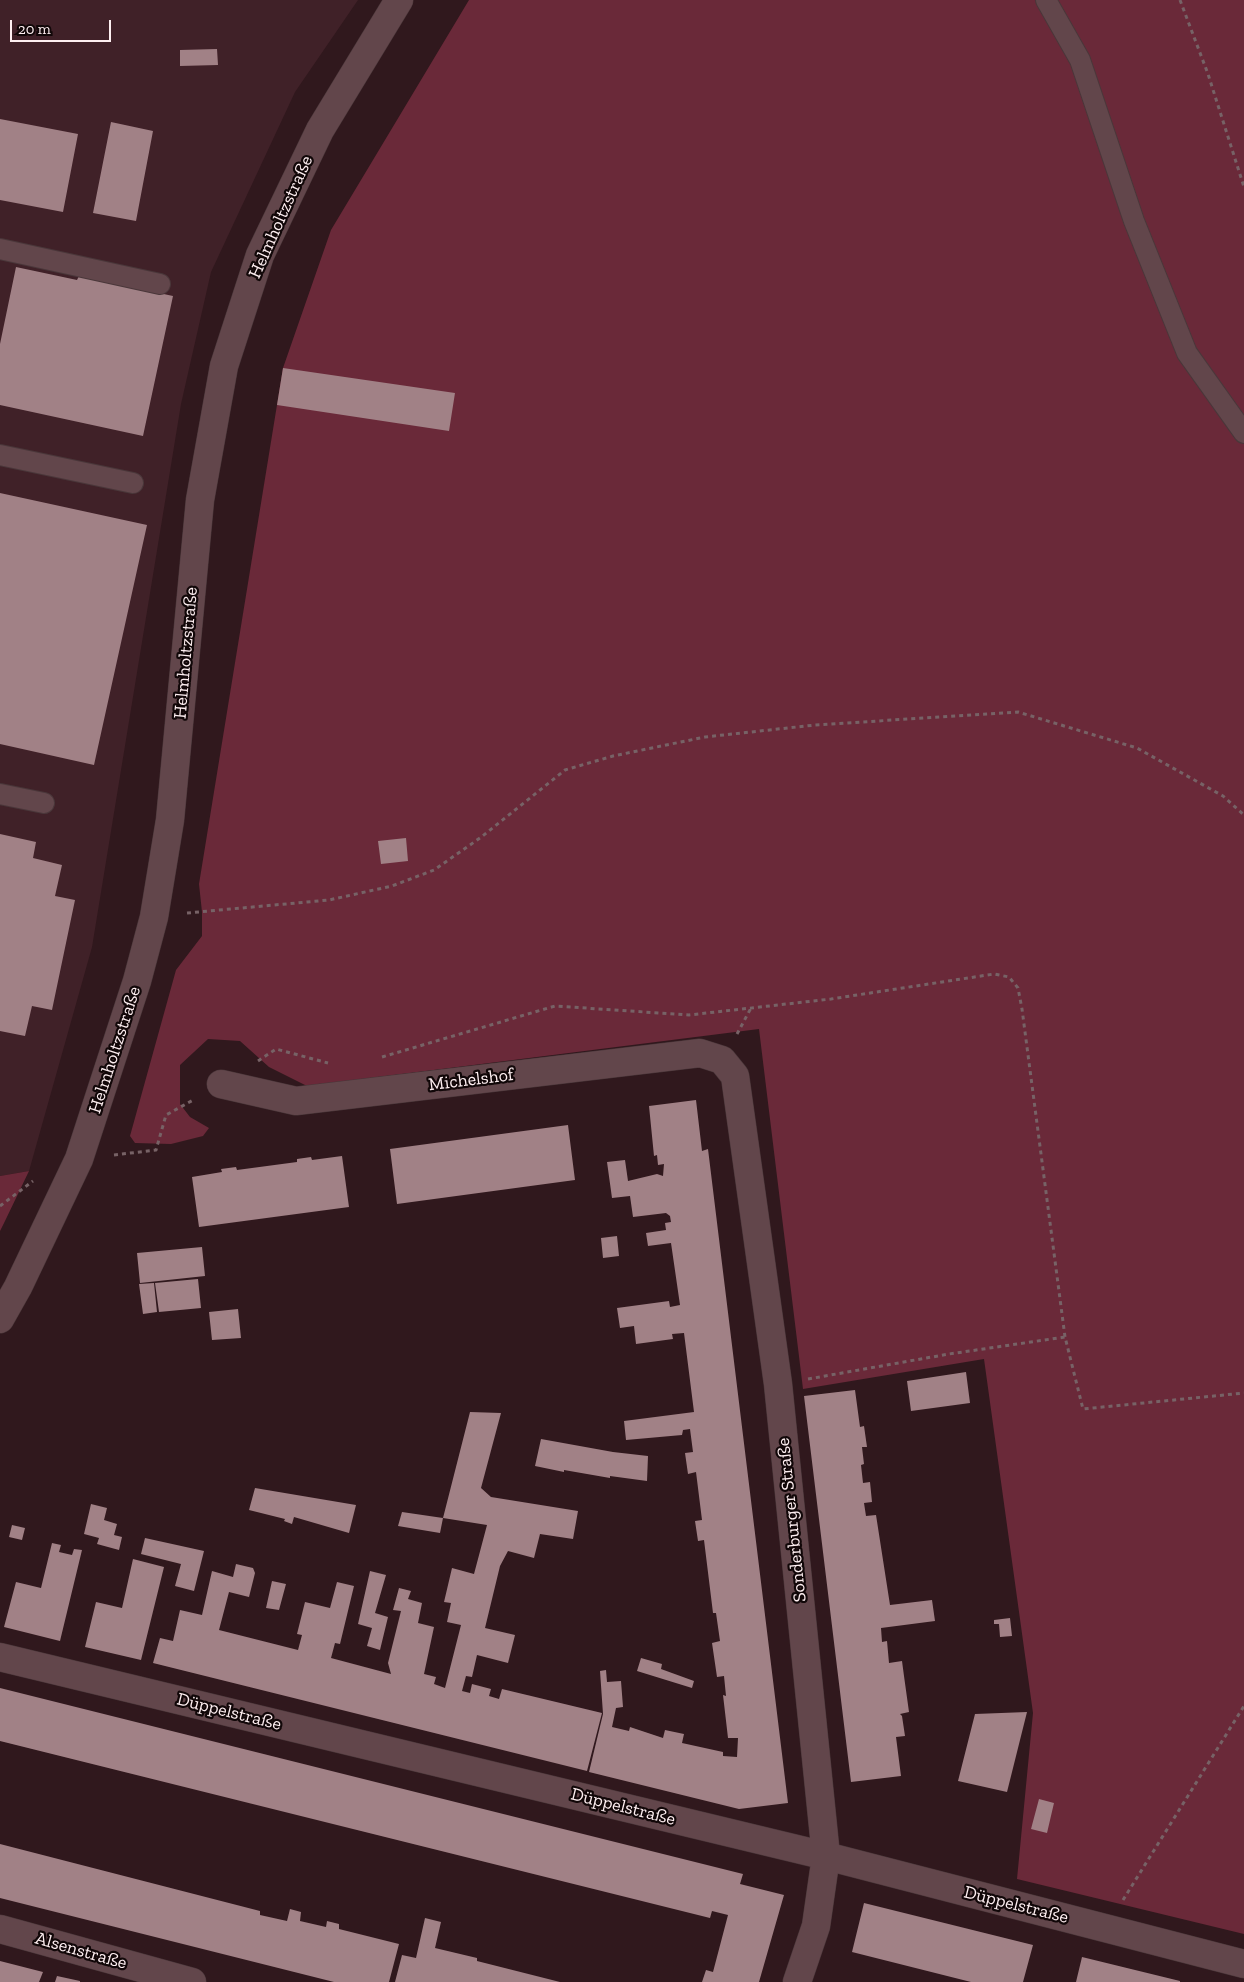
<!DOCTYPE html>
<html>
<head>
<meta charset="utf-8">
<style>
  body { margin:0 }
  #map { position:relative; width:1244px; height:1982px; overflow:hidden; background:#30181d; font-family:"Zilla Slab",serif }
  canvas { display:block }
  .scale { position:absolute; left:10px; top:20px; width:101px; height:22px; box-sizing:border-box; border:2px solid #feeff1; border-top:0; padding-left:6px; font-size:15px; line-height:18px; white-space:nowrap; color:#feeff1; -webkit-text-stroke:4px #110708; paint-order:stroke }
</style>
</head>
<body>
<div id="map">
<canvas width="1244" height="1982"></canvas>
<div class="scale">20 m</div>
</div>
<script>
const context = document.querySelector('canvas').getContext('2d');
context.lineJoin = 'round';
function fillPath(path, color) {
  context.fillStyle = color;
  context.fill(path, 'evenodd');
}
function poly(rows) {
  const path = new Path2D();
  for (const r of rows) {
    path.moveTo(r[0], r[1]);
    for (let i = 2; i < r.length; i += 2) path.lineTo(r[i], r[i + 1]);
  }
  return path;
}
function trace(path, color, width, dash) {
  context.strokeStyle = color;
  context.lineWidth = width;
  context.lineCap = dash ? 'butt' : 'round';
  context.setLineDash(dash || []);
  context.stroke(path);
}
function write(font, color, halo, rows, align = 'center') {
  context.font = font + ' "Zilla Slab",serif';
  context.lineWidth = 4.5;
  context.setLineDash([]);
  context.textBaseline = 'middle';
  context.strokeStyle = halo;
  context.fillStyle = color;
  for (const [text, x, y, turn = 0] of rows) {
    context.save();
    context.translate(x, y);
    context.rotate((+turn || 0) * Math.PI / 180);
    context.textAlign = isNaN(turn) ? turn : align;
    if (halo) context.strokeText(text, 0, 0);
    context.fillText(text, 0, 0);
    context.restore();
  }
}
const built = poly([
  [0,0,358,0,295,92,211,272,181,404,92,947,29,1171,0,1176]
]);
const green = poly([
  [469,0,1244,0,1244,1934,1017,1879,1033,1713,984,1359,803,1389,759,1029,307,1086,269,1067,240,1041,208,1039,180,1065,180,1104,190,1117,209,1128,203,1136,171,1144,135,1143,130,1136,176,970,202,936,202,912,199,884,283,368,331,230],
  [29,1171,5,1221,0,1231,0,1176]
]);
const building = poly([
  [217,49,218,65,180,66,180,50],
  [0,119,78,134,63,212,0,200],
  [111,122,153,131,136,221,93,213],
  [16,267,77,280,79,276,173,296,143,436,0,405,0,344],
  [283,368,455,393,449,431,277,405],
  [0,493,147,525,94,765,0,744],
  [0,834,36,842,33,858,62,865,55,896,75,900,52,1010,32,1006,25,1036,0,1031],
  [406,838,408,861,381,864,378,841],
  [696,1100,702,1151,708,1149,788,1803,739,1809,589,1772,603,1714,600,1671,606,1670,607,1682,621,1681,623,1707,616,1708,612,1727,629,1731,630,1727,663,1738,665,1730,684,1734,682,1743,723,1752,723,1756,737,1757,738,1738,728,1738,723,1695,726,1696,724,1676,717,1677,712,1643,720,1641,716,1613,713,1613,704,1540,698,1541,695,1521,702,1520,696,1472,688,1474,685,1453,693,1452,690,1429,683,1430,682,1435,626,1440,624,1421,694,1412,684,1333,672,1334,673,1339,636,1344,634,1326,620,1328,617,1308,669,1301,670,1307,680,1305,671,1243,648,1246,646,1233,666,1230,665,1223,671,1222,670,1216,666,1213,633,1217,630,1196,612,1198,607,1162,625,1160,628,1181,657,1174,663,1176,664,1164,658,1165,657,1155,654,1156,649,1106],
  [568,1125,575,1180,397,1204,390,1149],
  [342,1156,349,1207,199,1227,192,1177,222,1172,221,1169,236,1167,237,1170,297,1162,297,1159,311,1157,312,1160],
  [617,1236,619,1256,603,1258,601,1238],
  [202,1247,205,1276,140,1283,137,1253],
  [198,1279,201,1308,159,1312,155,1283],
  [154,1283,157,1312,143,1314,139,1284],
  [238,1309,241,1338,212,1340,209,1312],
  [966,1372,970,1403,911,1411,907,1381],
  [855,1390,860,1427,864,1426,867,1447,862,1447,864,1464,861,1465,863,1483,870,1482,872,1502,864,1503,866,1516,876,1515,890,1605,932,1600,935,1621,881,1628,882,1642,887,1641,889,1663,902,1661,904,1676,909,1712,900,1714,902,1716,905,1736,896,1737,901,1776,851,1782,804,1396],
  [470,1412,501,1413,481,1488,491,1497,578,1511,573,1539,540,1534,534,1558,508,1551,500,1566,485,1628,515,1635,508,1663,477,1655,472,1677,466,1676,462,1691,470,1693,472,1684,491,1689,489,1696,499,1699,502,1689,602,1713,587,1771,153,1663,160,1638,173,1641,180,1610,202,1615,212,1571,233,1577,236,1564,253,1568,255,1573,249,1597,229,1592,219,1630,298,1650,302,1635,297,1634,305,1602,330,1608,337,1582,354,1586,340,1644,335,1643,331,1658,391,1674,388,1663,401,1611,393,1610,399,1588,411,1591,408,1599,422,1603,418,1623,434,1627,424,1674,436,1677,434,1684,445,1688,461,1625,447,1622,451,1603,444,1602,452,1568,474,1574,487,1525,443,1518],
  [541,1439,613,1452,648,1456,647,1481,610,1476,610,1478,564,1470,564,1472,535,1466],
  [255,1488,356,1505,349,1533,294,1517,292,1524,284,1521,285,1519,249,1510],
  [91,1504,107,1508,104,1520,117,1524,114,1535,122,1537,119,1550,97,1544,99,1538,84,1534],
  [402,1512,443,1518,440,1533,398,1526],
  [12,1525,25,1528,22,1540,9,1537],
  [145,1538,204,1551,194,1591,175,1586,181,1564,141,1554],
  [52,1543,61,1545,59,1552,72,1555,74,1549,82,1550,60,1641,4,1627,16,1582,41,1588],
  [133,1559,164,1567,141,1660,85,1647,96,1602,122,1608],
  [370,1571,386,1575,375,1613,388,1617,380,1650,367,1646,372,1628,358,1624],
  [272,1581,286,1584,279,1610,266,1608],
  [1010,1618,1012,1636,1000,1637,999,1624,994,1624,994,1620],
  [641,1658,662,1664,661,1669,694,1681,692,1688,637,1671],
  [0,1688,743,1874,740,1884,784,1895,759,1982,702,1982,706,1970,713,1972,728,1915,712,1911,710,1918,0,1741],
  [1027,1712,1007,1792,958,1781,975,1714],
  [1039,1799,1054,1803,1047,1833,1031,1829],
  [0,1844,260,1911,260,1915,287,1921,290,1909,301,1912,300,1921,326,1927,327,1921,339,1924,339,1929,399,1944,389,1982,334,1982,0,1898],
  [864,1903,1033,1945,1023,1982,971,1982,852,1952],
  [425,1918,441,1922,435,1948,477,1958,477,1961,560,1982,395,1982,402,1955,416,1958],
  [1082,1957,1180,1981,1180,1982,1076,1982],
  [0,1961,43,1972,39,1982,0,1982],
  [57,1976,80,1981,80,1982,55,1982]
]);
const path = poly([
  [1180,0,1208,74,1244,187],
  [187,913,329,900,392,886,434,870,480,838,565,770,613,756,705,737,815,725,1018,712,1137,748,1223,796,1244,815],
  [737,1034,751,1008],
  [382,1057,555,1006,689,1015,831,999,994,974,1009,977,1018,988,1022,1009,1065,1337,1083,1409,1244,1393],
  [258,1061,276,1049,328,1063],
  [114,1155,156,1150,166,1115,195,1099],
  [0,1206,33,1181],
  [808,1379,949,1354,1065,1337],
  [1123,1900,1244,1706]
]);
const service = poly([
  [1046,0,1080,60,1134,221,1187,353,1244,433],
  [0,249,160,284],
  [0,455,133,483],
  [0,794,44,803]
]);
const minor = poly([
  [221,1084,296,1101,700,1053,722,1060,735,1076,778,1384,826,1856,816,1926,797,1982],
  [0,1319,18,1287,79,1159,137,981,154,917,170,820,200,500,224,366,260,255,320,130,399,0],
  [0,1657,826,1856,1244,1964],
  [0,1929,192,1982]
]);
const streetNames = [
  ["Helmholtzstraße",281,217,-66],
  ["Helmholtzstraße",186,653,-85],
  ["Helmholtzstraße",115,1050,-72],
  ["Michelshof",471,1080,-7],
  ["Sonderburger Straße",792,1520,-96],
  ["Düppelstraße",229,1712,14],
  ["Düppelstraße",623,1807,14],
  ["Düppelstraße",1016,1905,14],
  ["Alsenstraße",81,1951,16]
];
fillPath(built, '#402128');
fillPath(green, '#6a2939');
fillPath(building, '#a18186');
trace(service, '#4a373a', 22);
trace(minor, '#4a373a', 29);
trace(path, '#776266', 3, [4, 4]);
trace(service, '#62464b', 20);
trace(minor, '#62464b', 28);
write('18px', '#feeff1', '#110708', streetNames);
</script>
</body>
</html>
